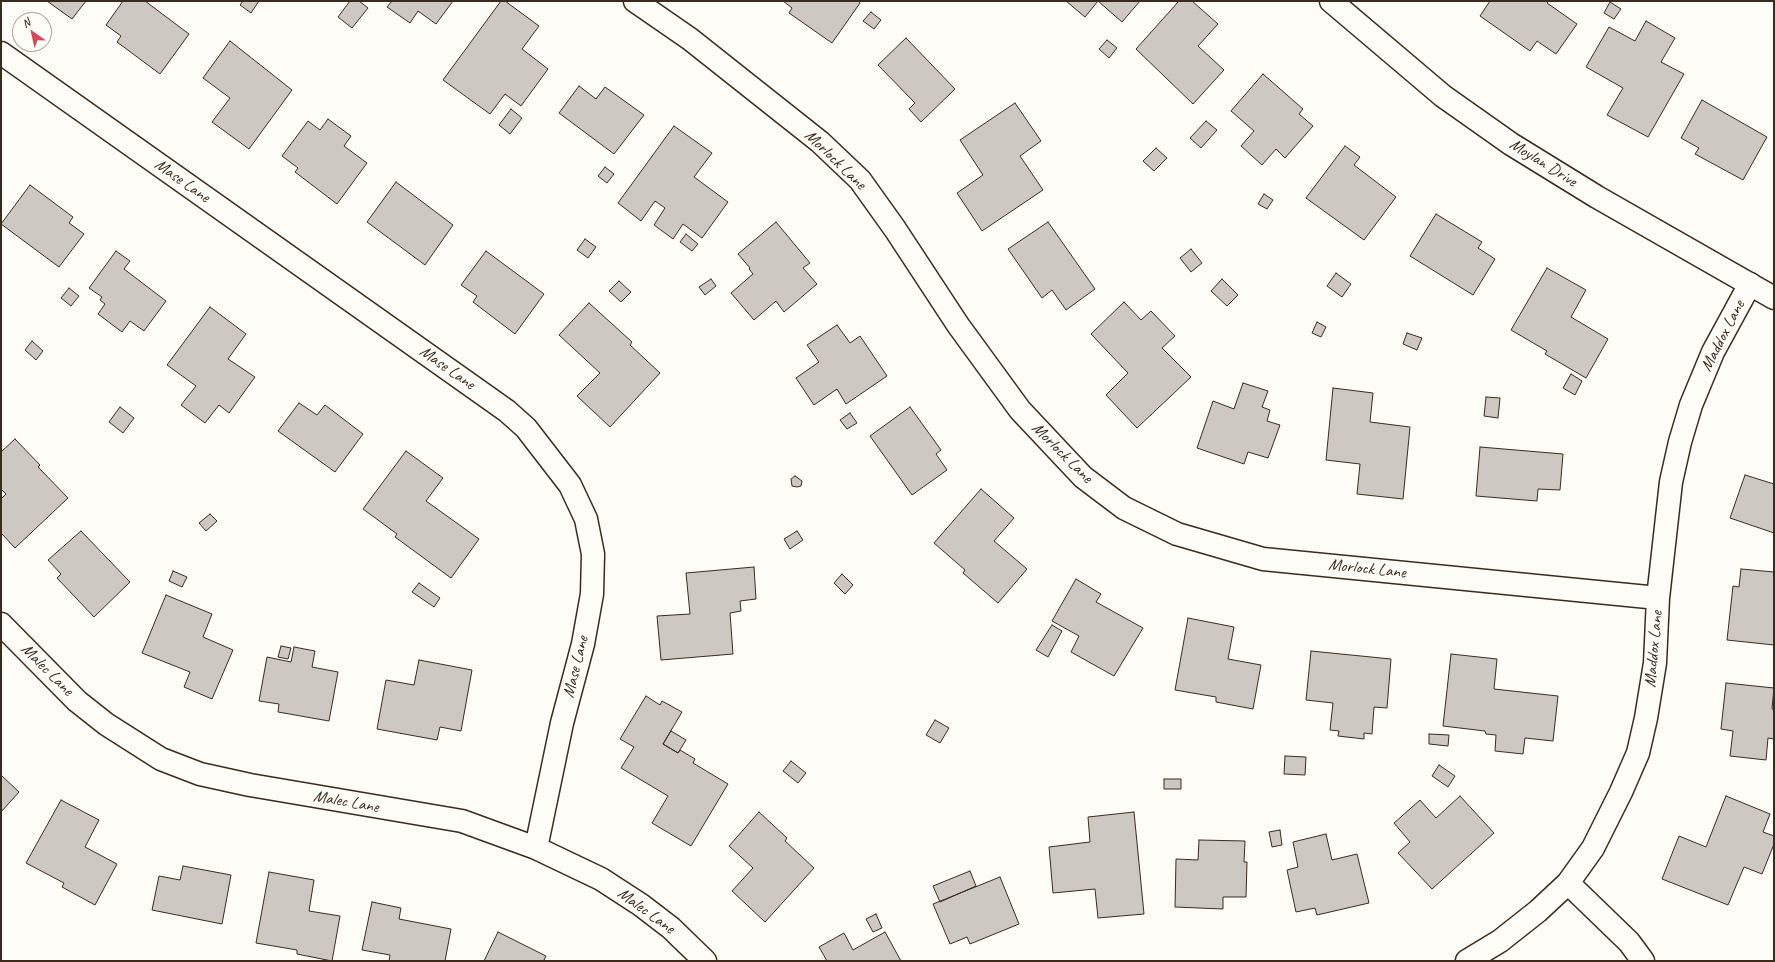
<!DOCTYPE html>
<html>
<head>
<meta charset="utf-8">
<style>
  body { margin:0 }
  #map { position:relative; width:1775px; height:962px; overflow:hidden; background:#fdfcf7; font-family:Caveat,sans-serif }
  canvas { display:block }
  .frame { position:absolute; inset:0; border:2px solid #3b2a1e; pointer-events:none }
  .north { position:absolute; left:12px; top:12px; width:40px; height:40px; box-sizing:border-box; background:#fdfcf7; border:1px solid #afa8a0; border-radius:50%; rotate:326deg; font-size:11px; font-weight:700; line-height:16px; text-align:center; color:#3b2a1e }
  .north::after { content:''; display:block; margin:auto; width:14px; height:18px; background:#d1495b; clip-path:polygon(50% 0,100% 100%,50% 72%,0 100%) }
</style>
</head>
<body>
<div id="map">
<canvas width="1775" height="962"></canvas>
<div class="frame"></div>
<div class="north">N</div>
</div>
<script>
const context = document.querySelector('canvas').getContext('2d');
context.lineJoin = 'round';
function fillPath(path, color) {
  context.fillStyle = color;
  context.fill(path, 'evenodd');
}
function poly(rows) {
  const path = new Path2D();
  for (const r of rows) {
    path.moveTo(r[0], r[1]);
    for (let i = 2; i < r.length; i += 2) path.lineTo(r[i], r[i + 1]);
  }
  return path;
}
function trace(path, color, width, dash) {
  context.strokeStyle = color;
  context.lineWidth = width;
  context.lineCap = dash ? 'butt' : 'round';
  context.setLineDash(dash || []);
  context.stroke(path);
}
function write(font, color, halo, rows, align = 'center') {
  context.font = font + ' Caveat,sans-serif';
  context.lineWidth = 4;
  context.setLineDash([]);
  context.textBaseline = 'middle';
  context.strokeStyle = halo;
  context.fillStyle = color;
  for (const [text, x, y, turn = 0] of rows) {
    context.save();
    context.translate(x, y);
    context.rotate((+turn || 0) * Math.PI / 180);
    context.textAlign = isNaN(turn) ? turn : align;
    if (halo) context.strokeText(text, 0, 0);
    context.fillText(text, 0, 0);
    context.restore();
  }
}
const building = poly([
  [47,1,86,1,72,19,47,1],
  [123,1,145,1,189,34,160,74,117,42,121,36,106,25,123,1],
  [243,1,259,1,251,13,240,5,243,1],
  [350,1,359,1,368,8,352,28,338,17,350,1],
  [392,1,453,1,436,24,418,11,410,23,387,7,392,1],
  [501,1,505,1,539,26,522,49,548,69,521,106,505,94,490,114,443,80,501,1],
  [783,1,858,1,860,3,832,43,789,13,792,8,783,1],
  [1066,1,1140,1,1122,22,1098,1,1085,17,1066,1],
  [1179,1,1192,1,1218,24,1198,46,1224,70,1193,104,1136,49,1179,1],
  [1490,1,1549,1,1547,3,1577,24,1556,54,1537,41,1530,51,1480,16,1490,1],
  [1610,2,1621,9,1614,19,1604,13,1610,2],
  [871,12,881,20,874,29,863,21,871,12],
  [1646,21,1675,38,1661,62,1684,74,1648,137,1607,115,1623,88,1586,67,1609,27,1635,41,1646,21],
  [906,38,955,89,921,122,909,109,915,103,878,65,906,38],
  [1107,40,1117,48,1109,58,1099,49,1107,40],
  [230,41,292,90,249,149,212,122,230,98,203,78,230,41],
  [1263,74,1303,109,1299,114,1313,126,1285,158,1276,149,1262,165,1241,146,1254,131,1231,111,1263,74],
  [579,86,596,99,605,87,644,115,614,154,559,113,579,86],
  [1702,100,1767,137,1743,180,1695,154,1699,148,1681,138,1702,100],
  [1015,103,1041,141,1020,156,1043,190,982,231,957,193,983,175,960,140,1015,103],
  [511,109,522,118,510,134,499,125,511,109],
  [328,119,351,136,344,146,367,163,337,204,295,172,298,168,282,156,308,121,320,130,328,119],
  [1206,121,1217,130,1201,148,1190,138,1206,121],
  [674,126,712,153,694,177,728,202,702,238,683,224,673,239,654,225,665,208,655,201,641,221,618,203,674,126],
  [1345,146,1360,157,1354,165,1396,197,1364,240,1306,198,1345,146],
  [1156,148,1167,158,1154,171,1143,161,1156,148],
  [605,167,614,174,607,183,598,176,605,167],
  [396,182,453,225,425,265,367,222,396,182],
  [30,185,73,217,69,223,84,234,59,267,1,224,30,185],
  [1264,194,1273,200,1267,209,1258,204,1264,194],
  [1436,214,1482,242,1478,248,1495,259,1473,295,1410,256,1436,214],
  [776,222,810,263,803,268,817,284,784,312,776,301,754,320,731,293,753,274,749,269,750,268,738,254,776,222],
  [1048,222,1095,289,1066,310,1052,290,1042,298,1008,249,1048,222],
  [686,234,698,244,692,251,680,242,686,234],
  [585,239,596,247,588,258,577,250,585,239],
  [1191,249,1202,263,1191,272,1180,258,1191,249],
  [116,251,130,261,124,269,166,301,144,331,130,321,122,332,98,314,105,304,100,300,102,297,89,288,116,251],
  [486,251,544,294,515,334,473,302,477,296,461,285,486,251],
  [1547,268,1586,290,1571,317,1608,339,1586,378,1545,354,1547,351,1511,330,1547,268],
  [1336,273,1351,284,1342,297,1327,286,1336,273],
  [711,279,716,286,705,295,699,287,711,279],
  [1222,279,1238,295,1227,306,1211,291,1222,279],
  [619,281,631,292,621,302,609,291,619,281],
  [69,288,79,296,71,306,61,298,69,288],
  [1124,302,1141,320,1151,311,1175,336,1162,348,1191,377,1137,428,1106,395,1128,373,1091,334,1124,302],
  [589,303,632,342,630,345,660,373,610,427,577,396,600,373,559,335,589,303],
  [210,307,246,334,228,359,255,377,229,413,219,405,205,423,181,405,196,386,167,365,210,307],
  [1317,322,1326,327,1321,337,1312,333,1317,322],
  [837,325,850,343,860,336,887,376,846,404,837,389,814,405,796,378,819,362,807,345,837,325],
  [1407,333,1422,338,1417,350,1403,344,1407,333],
  [32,341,43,351,36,360,25,350,32,341],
  [1571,374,1582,381,1575,395,1563,388,1571,374],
  [1243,383,1268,391,1262,407,1270,410,1267,421,1280,425,1268,458,1248,452,1244,464,1197,448,1213,401,1234,409,1243,383],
  [1333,388,1373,393,1370,422,1410,427,1403,499,1357,494,1360,464,1326,460,1333,388],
  [1486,397,1500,398,1498,418,1484,416,1486,397],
  [299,403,317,415,325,405,363,434,335,472,278,431,299,403],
  [120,407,134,418,123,433,109,422,120,407],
  [910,407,941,450,936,454,947,470,912,495,870,436,910,407],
  [850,413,857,423,847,429,840,420,850,413],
  [15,439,40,465,38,467,68,498,15,548,1,533,1,499,6,494,1,489,1,452,15,439],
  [1480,447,1563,454,1560,490,1538,489,1537,501,1476,496,1480,447],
  [406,451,443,478,426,501,479,539,451,578,395,537,397,534,363,509,406,451],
  [1745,475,1774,484,1774,533,1730,518,1745,475],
  [795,476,802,481,801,486,797,487,792,486,791,479,795,476],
  [981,489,1014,518,994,541,1027,569,998,603,963,573,965,570,934,543,981,489],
  [210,514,217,521,206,531,199,523,210,514],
  [81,531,130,582,94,617,57,578,61,574,48,560,81,531],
  [797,531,803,540,790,549,784,539,797,531],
  [754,567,756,599,740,601,741,611,730,613,733,654,661,660,657,616,690,614,686,573,754,567],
  [1741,569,1774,572,1774,645,1727,640,1733,586,1739,587,1741,569],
  [173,571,187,577,182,587,169,581,173,571],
  [842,574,853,585,845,594,834,583,842,574],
  [1076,579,1101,594,1096,602,1143,628,1114,676,1071,652,1079,636,1052,621,1076,579],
  [419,583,440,598,434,607,412,592,419,583],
  [166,595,212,614,203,637,233,650,212,699,184,687,190,672,142,653,166,595],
  [1188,618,1234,627,1228,659,1261,665,1253,709,1216,702,1216,697,1175,690,1188,618],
  [1052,625,1062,631,1048,657,1036,650,1052,625],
  [281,646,291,648,288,659,278,657,281,646],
  [294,647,315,651,312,667,338,672,329,721,278,712,279,704,259,701,267,657,291,662,294,647],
  [1311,651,1391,659,1387,708,1374,707,1372,734,1364,733,1364,739,1338,736,1339,731,1330,730,1333,703,1306,700,1311,651],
  [1451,654,1497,659,1494,689,1558,696,1553,741,1525,738,1523,754,1495,751,1496,735,1486,734,1485,731,1443,726,1451,654],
  [419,660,472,670,461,731,440,727,437,740,377,729,386,680,414,685,419,660],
  [1726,683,1774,688,1772,709,1774,709,1774,739,1768,738,1766,760,1730,756,1733,731,1721,729,1726,683],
  [646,696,660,705,662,701,682,712,663,744,678,753,680,750,695,759,693,763,728,784,691,846,652,823,668,796,621,768,634,747,620,739,646,696],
  [935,720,949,728,940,743,926,735,935,720],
  [671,731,686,740,678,753,663,744,671,731],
  [1429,734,1449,735,1448,746,1429,744,1429,734],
  [1285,756,1306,757,1305,775,1284,774,1285,756],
  [791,761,806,773,798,783,783,771,791,761],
  [1439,765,1455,776,1448,787,1432,776,1439,765],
  [1,775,19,792,1,812,1,775],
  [1164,779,1181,779,1181,789,1164,789,1164,779],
  [1460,796,1494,833,1432,889,1398,853,1410,842,1394,823,1420,800,1436,818,1460,796],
  [1726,796,1770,814,1763,832,1774,836,1774,844,1762,874,1744,867,1728,905,1662,879,1679,836,1706,847,1726,796],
  [61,800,99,820,85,847,117,864,95,905,62,887,64,883,26,863,61,800],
  [759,812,787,838,785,841,814,868,765,922,732,891,753,868,729,846,759,812],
  [1134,812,1144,914,1098,918,1095,889,1053,893,1049,847,1090,842,1088,817,1134,812],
  [1280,830,1282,845,1272,847,1269,832,1280,830],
  [1326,834,1332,860,1357,854,1369,903,1317,915,1315,908,1296,912,1287,870,1298,867,1293,842,1326,834],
  [1199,840,1245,841,1244,862,1247,862,1246,897,1223,897,1223,909,1175,907,1176,859,1198,860,1199,840],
  [183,866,231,875,222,924,152,910,159,876,180,880,183,866],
  [970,871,976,886,940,902,933,886,970,871],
  [269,872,314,880,309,911,340,916,332,961,297,954,297,950,256,943,269,872],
  [1000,877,1019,924,970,944,967,937,950,944,933,904,1000,877],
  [372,902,401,908,399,919,451,929,445,961,389,961,390,955,362,950,372,902],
  [876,914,882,928,873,932,866,919,876,914],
  [498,932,546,956,544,960,546,961,484,961,498,932],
  [885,932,901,961,827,961,819,947,844,933,853,950,885,932]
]);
const minor = poly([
  [635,1,690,39,820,142,860,180,895,229,958,325,1020,410,1083,477,1124,508,1177,534,1263,559,1658,598],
  [1,53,507,411,526,428,570,485,586,519,593,554,592,594,583,644,562,723,536,848],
  [1,624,77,701,106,724,161,759,200,774,250,785,462,821,536,848,601,879,641,905,671,928,705,961],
  [1568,883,1629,942,1643,961],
  [1467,961,1500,941,1538,911,1568,883,1593,848,1621,792,1638,753,1646,718,1655,663,1658,598,1671,482,1680,442,1691,405,1713,352,1750,284]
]);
const tertiary = poly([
  [1331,1,1443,96,1511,144,1597,197,1774,298]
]);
const streetNames = [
  ["Morlock Lane",835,160,44],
  ["Moylan Drive",1543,163,32],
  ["Mase Lane",182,181,35],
  ["Maddox Lane",1723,336,-63],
  ["Mase Lane",447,368,35],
  ["Morlock Lane",1062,453,45],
  ["Morlock Lane",1367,569,6],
  ["Maddox Lane",1654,649,-85],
  ["Mase Lane",576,667,-76],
  ["Malec Lane",47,670,45],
  ["Malec Lane",346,802,10],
  ["Malec Lane",646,911,36]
];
fillPath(building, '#cdc8c2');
trace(building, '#3b2a1e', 1);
trace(minor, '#3b2a1e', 25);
trace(tertiary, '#3b2a1e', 25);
trace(minor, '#fdfcf7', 22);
trace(tertiary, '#fdfcf7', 22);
write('17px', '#3b2a1e', '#fdfcf7', streetNames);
</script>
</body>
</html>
